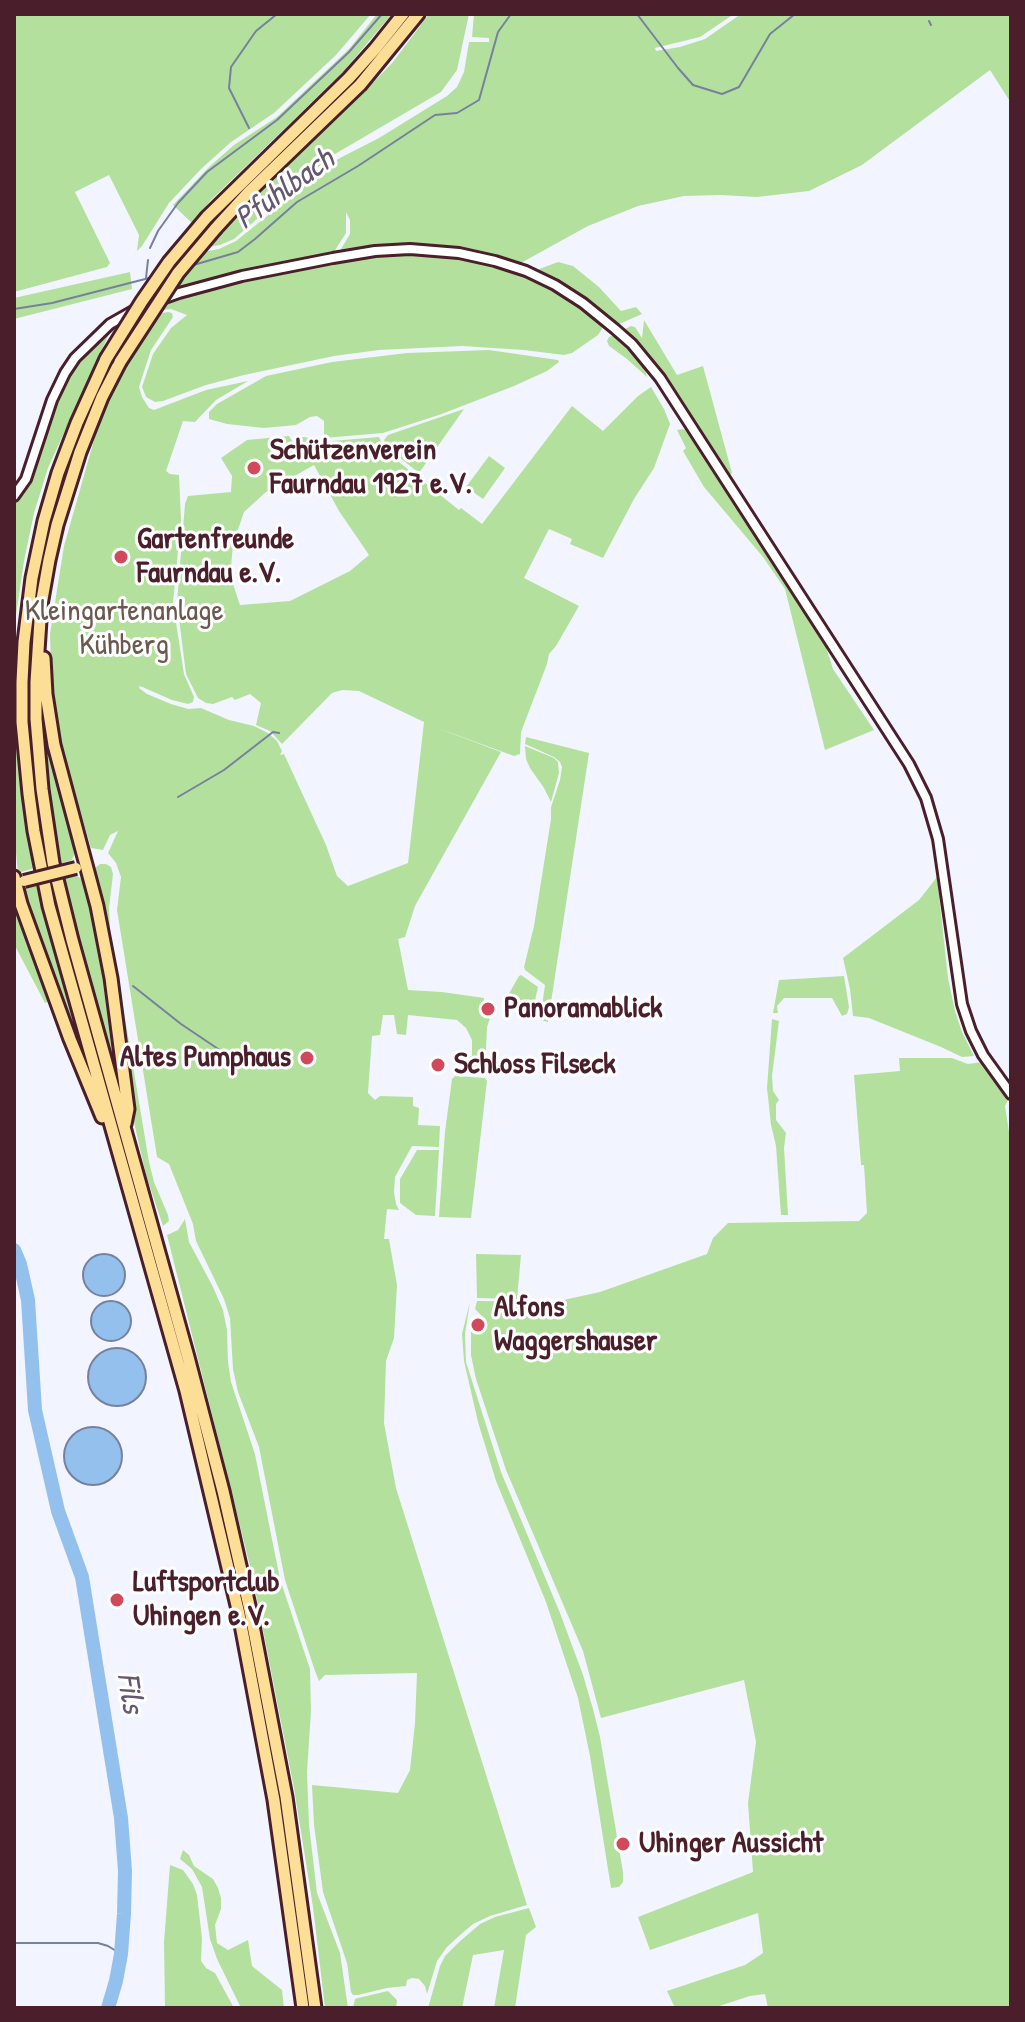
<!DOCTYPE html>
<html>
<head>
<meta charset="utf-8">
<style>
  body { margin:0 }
  #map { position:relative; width:1025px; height:2022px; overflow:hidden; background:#f2f5ff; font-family:"Patrick Hand",sans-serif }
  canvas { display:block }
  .frame { position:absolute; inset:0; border:16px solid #4a1f2b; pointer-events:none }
</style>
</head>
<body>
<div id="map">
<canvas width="1025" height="2022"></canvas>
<div class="frame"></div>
</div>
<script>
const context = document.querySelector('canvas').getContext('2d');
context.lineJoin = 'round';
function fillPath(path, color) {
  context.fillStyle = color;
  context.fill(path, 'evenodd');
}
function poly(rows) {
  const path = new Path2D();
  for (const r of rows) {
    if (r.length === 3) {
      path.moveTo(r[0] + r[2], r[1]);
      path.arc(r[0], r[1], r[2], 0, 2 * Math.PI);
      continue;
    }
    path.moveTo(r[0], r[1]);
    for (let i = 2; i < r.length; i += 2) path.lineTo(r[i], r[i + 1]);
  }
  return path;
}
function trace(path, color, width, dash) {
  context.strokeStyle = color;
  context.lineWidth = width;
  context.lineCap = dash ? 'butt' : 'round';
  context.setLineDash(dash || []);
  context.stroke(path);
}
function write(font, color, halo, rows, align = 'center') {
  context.font = font + ' "Patrick Hand",sans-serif';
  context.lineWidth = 6;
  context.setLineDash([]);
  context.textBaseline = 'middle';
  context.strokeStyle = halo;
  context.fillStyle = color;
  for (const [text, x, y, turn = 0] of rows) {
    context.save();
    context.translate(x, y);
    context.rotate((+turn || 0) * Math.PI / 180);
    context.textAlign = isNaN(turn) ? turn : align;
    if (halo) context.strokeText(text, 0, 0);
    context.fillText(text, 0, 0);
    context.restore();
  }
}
const green = poly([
  [14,14,371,14,336,55,274,113,231,142,201,169,169,203,142,246,137,251,139,235,109,175,75,192,110,263,107,267,14,292],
  [377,14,392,14,342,73,211,200,192,223,173,205,209,167,234,145,277,117,349,49],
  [429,14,469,14,457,70,441,92,335,154,303,179,234,239,220,245,209,247,256,196,355,101,393,62],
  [474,14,734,14,700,37,655,48,656,51,680,47,705,39,741,14,1011,14,1011,103,990,70,862,165,809,191,757,197,720,195,684,196,638,206,588,226,519,264,461,248,433,245,412,245,338,254,350,234,350,220,346,212,346,233,332,255,173,291,203,252,219,249,236,241,338,159,379,138,447,96,457,87,464,72,469,42,489,42,489,38,472,37],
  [408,252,458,257,493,264,524,274,556,290,579,305,601,321,602,329,598,335,572,353,564,355,524,350,462,346,379,350,334,356,244,375,206,385,163,401,155,402,146,397,142,387,153,354,171,328,187,315,171,309,160,310,167,300,210,289,294,272,332,261,375,255],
  [558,262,573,266,599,287,621,311,636,307,642,314,617,325,534,271],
  [130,272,132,289,14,319,14,298],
  [168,312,172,313,173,317,151,350,139,387,142,397,149,408,154,410,206,390,248,381,216,400,195,422,183,421,166,471,170,474,179,475,181,520,173,603,184,674,194,697,193,702,188,704,172,700,140,686,139,688,147,694,171,704,188,709,201,708,229,720,254,726,268,733,277,741,282,751,280,755,284,754,326,845,337,876,348,886,408,863,424,722,359,691,342,690,332,693,282,744,270,731,256,725,261,703,250,694,235,700,232,697,213,704,206,703,198,698,186,674,177,602,185,504,188,496,231,492,232,476,221,458,247,440,289,436,299,452,296,436,332,441,379,437,383,446,399,462,459,510,461,508,482,524,572,406,603,431,638,396,651,387,664,409,670,424,654,468,634,499,603,558,570,544,572,539,549,529,524,578,579,606,556,646,549,654,547,664,521,732,520,754,514,756,432,726,501,752,415,906,405,937,398,939,408,990,442,992,484,998,483,1010,491,1015,487,1027,485,1070,464,1069,465,1057,472,1056,472,1040,466,1028,457,1020,408,1015,406,1035,397,1034,394,1015,383,1015,380,1035,372,1036,368,1093,375,1100,380,1096,413,1097,413,1106,419,1108,418,1125,440,1126,439,1147,412,1146,395,1177,394,1192,396,1204,399,1210,387,1209,384,1239,389,1239,397,1285,394,1338,386,1361,384,1423,396,1488,527,1905,490,1916,473,1924,459,1936,447,1947,437,1961,427,1994,425,1986,419,1979,412,1978,407,1980,406,1986,387,1988,358,1995,353,1995,351,1992,347,1963,323,1892,314,1825,312,1785,398,1793,410,1770,415,1723,417,1673,325,1675,319,1681,315,1671,285,1580,259,1447,238,1392,233,1369,230,1318,224,1299,196,1241,193,1224,169,1164,157,1157,117,910,121,877,116,863,108,853,118,831,110,835,103,850,91,848,67,766,52,700,50,634,64,546,98,426,116,384,144,335,158,314],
  [314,465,339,511,369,555,350,571,290,601,240,605,233,584,231,567,233,544,244,512,266,492],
  [644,320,677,375,703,366,732,473,729,475,660,374,626,334,625,329,631,326,635,327,642,338],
  [109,334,48,468,34,513,24,561,14,629,14,504,22,495,28,483,55,403,66,379,92,347],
  [614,335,627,345,643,363,647,377,627,359,609,346,607,341,609,337],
  [489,350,558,360,559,362,547,371,514,386,439,415,383,433,324,438,324,421,317,416,310,417,296,425,264,428,227,424,209,419,209,412,217,404,266,376,332,362,407,353],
  [464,409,419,473,390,450,385,443,384,440,388,435],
  [683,429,690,432,824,641,833,669,874,730,825,750,785,589,763,557,704,487,683,451,686,448,677,430],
  [489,456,505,468,483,499,466,487],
  [49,517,53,518,35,619,31,697,35,776,49,866,45,867,36,816,27,734,27,655,37,573],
  [40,698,42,698,45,724,73,842,74,855,72,860,59,864,45,775],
  [15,705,17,705,21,774,35,868,18,873,14,832],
  [526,737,589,753,548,1022,540,1020,545,985,525,970,524,967,534,926,551,819,551,807,560,780,562,767,560,762,554,757,525,744],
  [525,746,554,758,558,762,559,773,551,802,544,788,530,768,526,759],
  [100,864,106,864,111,867,113,874,109,908,110,928,149,1162,154,1182,168,1215,169,1221,163,1226,146,1175,131,1109,93,874,95,868],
  [70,875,77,876,85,881,96,927,113,1024,120,1091,118,1090,92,1000,61,878],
  [937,877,948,978,955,1011,962,1032,974,1056,962,1057,941,1047,869,1018,853,1016,850,989,843,958,919,900],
  [52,880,93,1036,187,1369,184,1370,67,958,48,881],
  [40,883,58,956,89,1072,68,1027,22,889],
  [14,904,49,1001,45,1003,14,944],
  [521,975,538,987,534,1005,532,1007,519,1005,508,1000,507,997,519,976],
  [844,976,849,1007,847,1014,842,1016,832,998,784,998,777,1006,778,1013,773,1013,779,980],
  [772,1019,779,1021,772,1076,773,1091,779,1100,776,1104,776,1120,786,1133,784,1148,788,1215,781,1215,776,1146,771,1125,767,1088],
  [899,1058,952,1058,968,1064,983,1062,993,1078,1009,1098,1005,1106,1011,1145,1011,2008,768,2008,765,1994,750,1996,713,2008,675,2008,667,1991,745,1965,763,1953,758,1913,650,1950,638,1917,753,1872,748,1803,756,1742,744,1680,601,1718,583,1651,506,1470,476,1379,471,1355,471,1332,484,1324,485,1319,475,1309,477,1301,554,1302,600,1292,707,1254,713,1238,728,1223,859,1221,867,1213,864,1165,861,1165,854,1075,900,1071],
  [455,1076,485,1078,487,1081,471,1218,439,1217,445,1132,452,1079],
  [417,1150,439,1150,435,1216,416,1215,400,1203,400,1179],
  [185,1219,189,1242,213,1287,223,1310,227,1330,228,1362,231,1382,255,1454,280,1579,310,1669,311,1711,307,1772,309,1825,317,1893,340,1953,348,2008,325,2008,313,1907,294,1788,252,1574,167,1235,178,1230],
  [476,1254,521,1255,517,1299,477,1298],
  [470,1302,465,1334,466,1362,501,1472,560,1613,583,1675,593,1709,600,1737,623,1872,623,1882,619,1887,611,1888,590,1756,578,1698,546,1602,496,1481,478,1422,464,1361,462,1334],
  [183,1850,189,1855,194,1866,213,1879,218,1888,221,1898,221,1909,215,1925,217,1943,228,1950,248,1940,252,1966,282,1990,284,2008,241,2008,217,1959,210,1939,202,1887,192,1869,180,1859],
  [170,1865,183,1870,193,1884,197,1895,202,1938,201,1961,206,1968,215,1973,234,2008,165,2008,164,1942],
  [529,1908,536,1927,526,1935,515,2008,494,2008,504,1950,473,1955,462,2008,428,2008,440,1966,445,1956,458,1943,480,1924,495,1917],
  [388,1991,397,2000,396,2008,353,2008,355,1999,358,1998]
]);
const water = poly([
  [104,1275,21],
  [111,1321,20],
  [117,1377,29],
  [93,1456,29]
]);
const stream = poly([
  [637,14,678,68,693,85,722,94,739,87,770,34,795,14],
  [929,21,931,25],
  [249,128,229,88,231,67,256,31,277,14],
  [150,248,158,231,178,203,207,172,277,120,349,52,382,14],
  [190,266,238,252,255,239,297,202,358,166,435,115,457,113,479,100,498,32,511,14],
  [146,278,148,260],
  [14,309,52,303,153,277],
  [178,797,224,770,273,732,279,733],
  [133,986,181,1024,239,1063],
  [14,1943,98,1943,108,1946,121,1954]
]);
const river = poly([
  [14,1250,20,1264,28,1300,35,1410,58,1511,82,1577,121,1818,125,1871,124,1914,121,1954,116,1981,108,2008]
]);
const tertiary = poly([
  [14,496,26,479,52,400,65,373,75,358,110,324,140,307,179,293,242,276,333,258,375,251,410,249,459,253,495,261,526,271,555,285,583,303,615,329,632,344,660,378,909,764,926,798,938,839,962,1004,971,1031,983,1055,1011,1094]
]);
const trunk = poly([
  [207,217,349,78,375,49,403,14],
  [216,228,249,192,360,85,418,14],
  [106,359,77,423,58,473,44,521,32,578,24,642,22,682,22,722,29,794,34,831,49,906,186,1391,239,1614,274,1800,303,2008],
  [120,362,102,397,80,452,57,525,49,560,41,605,36,682,36,719,42,789,53,863,72,940,188,1357,223,1491,250,1610,286,1797,315,2008],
  [44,658,46,694,54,745,97,906,111,978,128,1109,125,1124],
  [14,877,21,904,70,1039,102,1117]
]);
const primaryBridge = poly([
  [24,881,76,868]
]);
const trunkBridge = poly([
  [106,359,142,301,169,262,207,217],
  [120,362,178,273,216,228]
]);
const markers = [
  [254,468,8,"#d1495b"],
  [121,557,8,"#d1495b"],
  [488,1009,8,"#d1495b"],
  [307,1058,8,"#d1495b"],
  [438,1065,8,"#d1495b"],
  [478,1325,8,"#d1495b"],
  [117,1600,8,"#d1495b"],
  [623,1844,8,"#d1495b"]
];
const poiNames = [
  ["Schützenverein",270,451],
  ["Faurndau 1927 e.V.",270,485],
  ["Gartenfreunde",137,540],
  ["Faurndau e.V.",137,574],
  ["Panoramablick",504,1009],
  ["Altes Pumphaus",291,1058,"right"],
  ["Schloss Filseck",454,1065],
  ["Alfons",494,1308],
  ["Waggershauser",494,1342],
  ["Luftsportclub",133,1583],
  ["Uhingen e.V.",133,1617],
  ["Uhinger Aussicht",639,1844]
];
const parkNames = [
  ["Kleingartenanlage",124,612],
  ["Kühberg",124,646]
];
const waterNames = [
  ["Pfuhlbach",285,190,-36],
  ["Fils",129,1693,81]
];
fillPath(green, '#b4e09e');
fillPath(water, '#93c0ed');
trace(water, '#76809f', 2);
trace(stream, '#76809f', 2);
trace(river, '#93c0ed', 14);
trace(tertiary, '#4a1f2b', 14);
trace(trunk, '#4a1f2b', 17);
trace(tertiary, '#fff', 8);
trace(trunk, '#fdde96', 11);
trace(primaryBridge, '#4a1f2b', 16, []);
trace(trunkBridge, '#4a1f2b', 17, []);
trace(primaryBridge, '#fdde96', 10);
trace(trunkBridge, '#fdde96', 11);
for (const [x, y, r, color] of markers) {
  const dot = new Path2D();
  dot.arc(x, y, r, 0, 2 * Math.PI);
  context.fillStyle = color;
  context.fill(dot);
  trace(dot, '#fff', 3);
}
write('bold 30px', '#4a1f2b', '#fff', poiNames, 'left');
write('30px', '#6a594e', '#fff', parkNames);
write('italic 32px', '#64576f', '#fff', waterNames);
</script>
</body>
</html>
